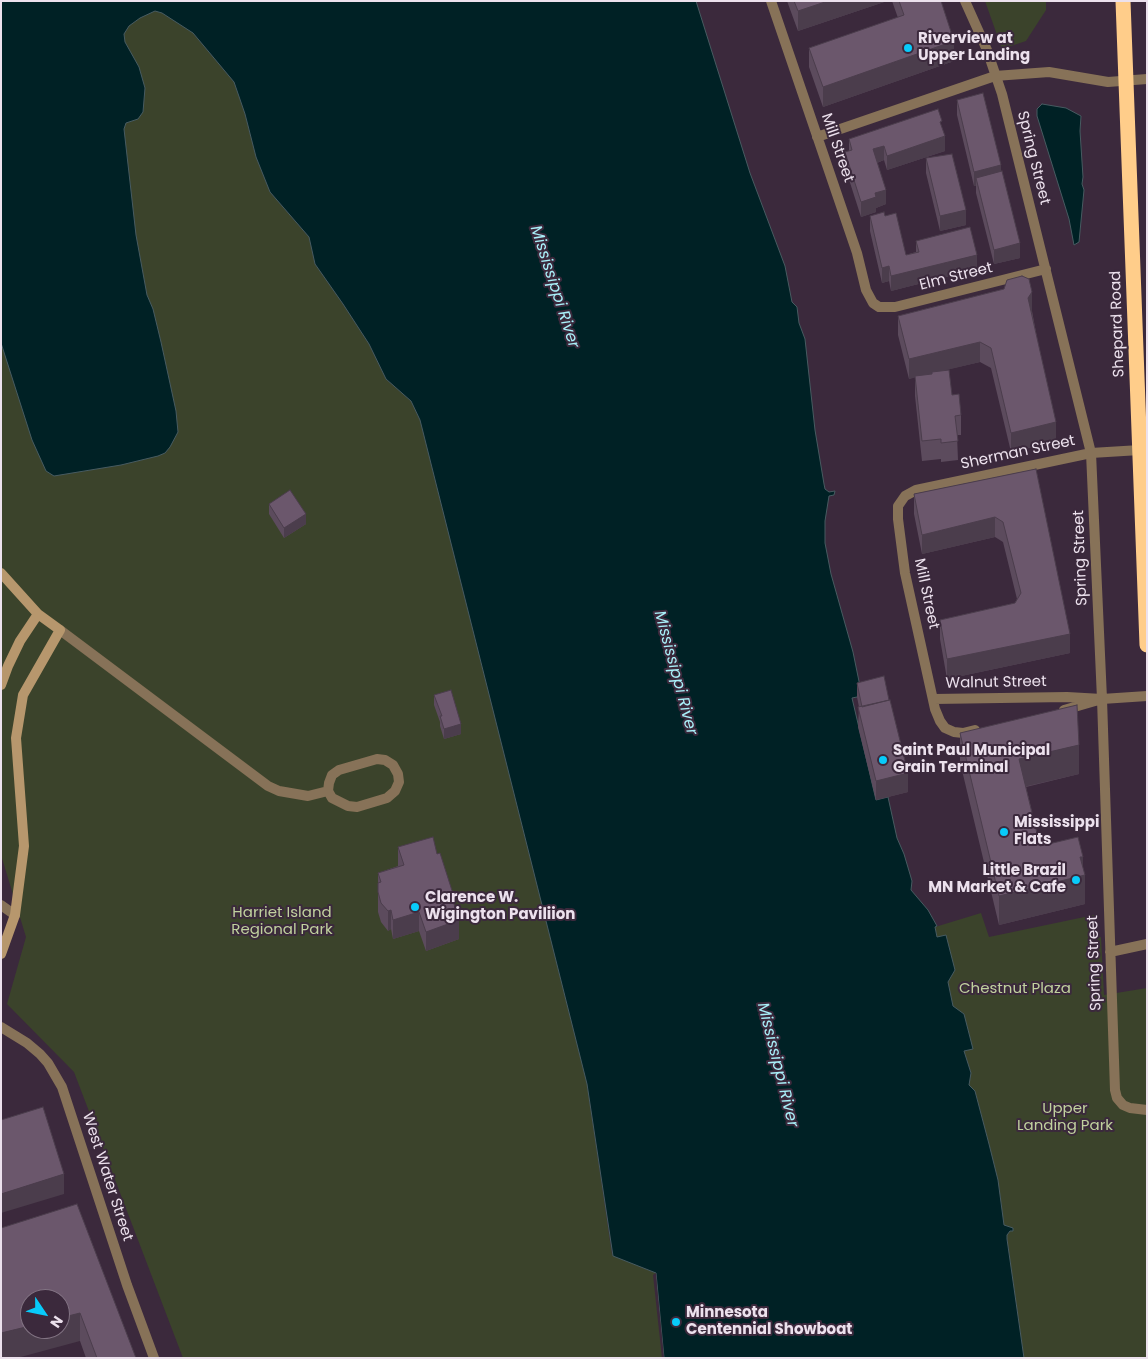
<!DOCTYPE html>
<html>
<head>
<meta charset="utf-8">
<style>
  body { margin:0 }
  #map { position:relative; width:1148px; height:1359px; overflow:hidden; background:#3b293c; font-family:Poppins,sans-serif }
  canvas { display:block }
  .frame { position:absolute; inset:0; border:2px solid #ece1ed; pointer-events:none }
  .north { position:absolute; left:20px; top:1289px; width:50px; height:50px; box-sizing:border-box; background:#3b293c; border:1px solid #827383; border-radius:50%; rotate:124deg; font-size:14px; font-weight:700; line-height:20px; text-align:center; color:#ece1ed }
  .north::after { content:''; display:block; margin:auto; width:18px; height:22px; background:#08cbfa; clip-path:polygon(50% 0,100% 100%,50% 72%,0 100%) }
</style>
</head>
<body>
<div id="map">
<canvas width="1148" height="1359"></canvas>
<div class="frame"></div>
<div class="north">N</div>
</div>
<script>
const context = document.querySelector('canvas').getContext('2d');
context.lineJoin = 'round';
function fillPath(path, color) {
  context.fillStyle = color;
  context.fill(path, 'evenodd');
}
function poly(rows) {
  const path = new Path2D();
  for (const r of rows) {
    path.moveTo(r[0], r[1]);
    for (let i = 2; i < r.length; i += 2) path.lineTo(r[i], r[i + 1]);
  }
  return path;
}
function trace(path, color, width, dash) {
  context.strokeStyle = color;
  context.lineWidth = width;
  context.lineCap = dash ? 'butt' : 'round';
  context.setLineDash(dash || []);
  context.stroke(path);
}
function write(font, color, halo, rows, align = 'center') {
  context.font = font + ' Poppins,sans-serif';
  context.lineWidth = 4;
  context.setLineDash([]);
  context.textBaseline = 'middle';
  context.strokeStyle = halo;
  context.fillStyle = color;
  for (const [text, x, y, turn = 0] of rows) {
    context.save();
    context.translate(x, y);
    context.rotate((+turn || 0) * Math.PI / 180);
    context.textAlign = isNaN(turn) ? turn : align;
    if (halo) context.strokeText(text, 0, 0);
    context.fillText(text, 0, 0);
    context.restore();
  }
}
const green = poly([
  [1,1,188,1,193,33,234,82,245,114,256,157,270,192,309,237,315,264,343,304,369,344,386,379,411,401,420,420,587,1084,612,1255,656,1273,664,1358,183,1358,74,1072,7,1004,26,937,1,855],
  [985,1,1046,1,1046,10,1026,41,1002,49],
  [981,913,989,937,1094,915,1094,938,1101,937,1104,995,1147,988,1146,1358,1024,1358,1007,1239,1007,1235,1010,1231,1004,1225,998,1180,975,1091,969,1085,971,1073,964,1051,972,1049,964,1014,953,1007,948,982,954,970,946,936,937,938,935,927]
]);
const water = poly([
  [1,1,696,1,750,173,785,266,792,302,797,307,799,323,805,339,815,430,824,484,825,489,829,492,835,491,834,495,829,496,825,521,825,543,831,574,853,652,862,696,852,698,876,800,888,797,897,838,904,854,912,881,911,890,928,910,937,926,935,927,937,937,946,935,955,970,948,982,953,1006,964,1014,973,1049,964,1051,971,1073,969,1085,975,1091,989,1144,998,1180,1004,1225,1013,1228,1013,1231,1010,1231,1007,1235,1007,1239,1024,1358,664,1358,656,1273,613,1256,587,1084,420,420,411,401,386,379,369,344,343,304,315,264,309,237,270,192,256,157,245,114,234,82,193,33,162,13,155,11,140,18,129,26,124,34,125,42,139,67,145,88,143,112,138,119,126,123,124,129,136,235,147,295,153,309,161,342,176,411,178,432,170,447,165,453,158,456,121,465,54,476,46,471,32,440,1,343,1,1],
  [1042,104,1066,108,1081,116,1080,131,1083,177,1082,184,1084,190,1079,242,1074,245,1069,219,1037,116,1037,109,1042,104]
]);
const pier = poly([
  [656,1273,657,1286,664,1358,662,1358,653,1275]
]);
const street = poly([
  [771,1,857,253,866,290,873,303,879,307,895,307,1046,269],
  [965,1,987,50,1002,94,1091,453,1102,699,1115,1090,1117,1098,1123,1105,1130,1108,1147,1110],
  [817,137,995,76,1049,72,1108,82,1147,79],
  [60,630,268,786,279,791,308,796,328,791],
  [934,699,1067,697,1102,699,1147,696],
  [1064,710,1102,699],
  [975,730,963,733,954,732,945,728,940,721,935,709,905,573,898,519,898,506,905,496,916,490,1091,453,1140,450],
  [377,759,385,760,393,765,398,774,399,782,395,791,387,798,357,807,348,806,332,798,328,791,329,783,332,775,339,770,377,759],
  [1,905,15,915],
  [1110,952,1147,944],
  [1,1027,27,1043,40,1054,48,1063,62,1087,127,1285,154,1358]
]);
const secondary = poly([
  [1,573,38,614,60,630,23,695,16,738,24,846,15,915,1,954],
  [1,685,8,666,20,641,38,614]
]);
const highway = poly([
  [1123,1,1147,645]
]);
const wall = poly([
  [787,1,887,1,798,31],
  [892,1,941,1,954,61,823,107,809,67,809,48,898,18],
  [957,100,1001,172,1020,258,994,264,976,193,976,186,974,186,957,115],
  [942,128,945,151,887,170,884,160,877,163,886,204,876,208,876,212,861,217,845,167,845,152,849,151,849,139],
  [926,158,966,225,940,231,926,173],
  [870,216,885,216,906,255,916,252,916,241,977,269,891,291,889,281,882,283,870,231],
  [1004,289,1032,311,1056,442,1011,452,991,368,980,362,945,370,952,395,961,415,961,435,957,435,958,460,941,462,941,459,922,461,915,396,915,377,909,379,898,335,898,316],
  [1036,469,1070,653,947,679,940,639,940,620,1015,603,1017,599,1003,542,995,537,922,554,914,514,914,494],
  [269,504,306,524,284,538,269,514],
  [857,683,908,792,876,800,858,727,859,707,857,697],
  [434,695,461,734,444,739,440,726,440,722,434,705],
  [960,733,1079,774,1026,787,1040,846,1083,869,1085,904,999,925,960,762],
  [398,847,437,854,455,908,459,939,426,951,419,931,393,939,391,929,388,931,381,922,378,912,378,873,398,866],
  [1,1228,136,1358,86,1358,80,1341]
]);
const shadedWall = poly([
  [828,1,887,1,798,31,798,11],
  [954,41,954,61,823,107,823,87],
  [945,136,945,151,887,170,887,156],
  [884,146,884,160,873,164,873,149],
  [1001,165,1001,180,976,178,976,186,974,186,974,172],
  [886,190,886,204,876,208,876,212,861,217,861,202,875,193],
  [966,210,966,225,940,231,940,216],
  [1020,243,1020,258,994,264,994,250],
  [977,255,977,269,891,291,891,276],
  [889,266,889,281,882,283,882,268],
  [1032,292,1032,311,1028,317,1028,298],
  [980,342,980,362,909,379,909,359],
  [1056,422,1056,442,1011,452,1011,433],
  [306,514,306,524,284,538,284,528],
  [995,517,995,537,922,554,922,535],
  [1070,634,1070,653,947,679,947,659],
  [461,724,461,734,444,739,444,729],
  [1079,745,1079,774,1019,788,1019,759],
  [908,773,908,792,876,800,876,781],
  [1080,857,1083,857,1083,875,1085,875,1085,904,999,925,999,896],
  [391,910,391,929,388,931,388,911],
  [419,912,419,931,393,939,393,920],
  [459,920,459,939,426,951,426,932],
  [64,1174,64,1194,1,1213,1,1194],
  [80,1313,80,1341,17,1358,1,1358,1,1333,30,1326,30,1329,60,1329,60,1318]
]);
const building = poly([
  [794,1,828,1,798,11,794,1],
  [899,1,941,1,954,41,823,87,809,48,904,15,899,1],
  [983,93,1001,165,974,172,957,100,983,93],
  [938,109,942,121,940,122,945,136,887,156,884,146,873,149,886,190,875,193,876,197,861,202,845,152,852,150,849,139,938,109],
  [952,154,966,210,940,216,926,158,952,154],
  [1002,171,1020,243,994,250,976,178,1002,171],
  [884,212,885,216,896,213,906,255,919,252,916,241,970,227,977,255,891,276,889,266,882,268,870,216,884,212],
  [1022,276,1029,279,1032,292,1028,298,1056,422,1011,433,991,348,980,342,909,359,898,316,1004,289,1007,280,1022,276],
  [949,370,952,395,959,394,961,415,955,416,958,441,941,443,941,439,922,441,915,376,932,374,932,372,949,370],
  [1036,469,1070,634,947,659,940,620,1015,603,1021,593,1003,522,995,517,922,535,914,494,1036,469],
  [290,490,306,514,284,528,269,504,290,490],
  [884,676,889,700,862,707,857,683,884,676],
  [451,690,461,724,444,729,440,716,442,716,434,695,451,690],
  [890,700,908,773,876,781,858,707,890,700],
  [1077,705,1079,745,1019,759,1040,846,1078,837,1083,857,1080,857,1085,875,999,896,960,733,1077,705],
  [433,837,437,854,440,853,455,900,453,901,459,920,426,932,419,912,393,920,391,910,388,911,381,903,378,892,378,883,381,882,378,873,404,865,398,847,433,837],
  [43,1107,64,1174,1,1194,1,1120,43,1107],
  [77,1204,136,1358,97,1358,80,1313,60,1318,60,1299,30,1299,30,1326,1,1333,1,1228,77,1204]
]);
const markers = [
  [908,48,5,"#08cbfa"],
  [883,760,5,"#08cbfa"],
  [1004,832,5,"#08cbfa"],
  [1076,880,5,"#08cbfa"],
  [415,907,5,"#08cbfa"],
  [676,1322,5,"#08cbfa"]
];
const poiNames = [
  ["Riverview at",918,39],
  ["Upper Landing",918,56],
  ["Saint Paul Municipal",893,751],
  ["Grain Terminal",893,768],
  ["Mississippi",1014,823],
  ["Flats",1014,840],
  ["Little Brazil",1066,871,"right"],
  ["MN Market & Cafe",1066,888,"right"],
  ["Clarence W.",425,898],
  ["Wigington Paviliion",425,915],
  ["Minnesota",686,1313],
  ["Centennial Showboat",686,1330]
];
const streetNames = [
  ["Mill Street",837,148,71],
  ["Spring Street",1033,158,76],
  ["Elm Street",956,277,-14],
  ["Shepard Road",1118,324,-92],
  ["Sherman Street",1018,453,-12],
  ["Spring Street",1081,558,-92],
  ["Mill Street",926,594,78],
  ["Walnut Street",996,683,-1],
  ["Spring Street",1095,963,-92],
  ["West Water Street",107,1177,72]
];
const parkNames = [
  ["Harriet Island",282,913],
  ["Regional Park",282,930],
  ["Chestnut Plaza",1015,989],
  ["Upper",1065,1109],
  ["Landing Park",1065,1126]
];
const waterNames = [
  ["Mississippi River",554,287,72],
  ["Mississippi River",675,673,75],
  ["Mississippi River",777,1065,76]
];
fillPath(green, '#3b432b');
fillPath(water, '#002125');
trace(water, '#475b61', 1);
fillPath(pier, '#3b293c');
trace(street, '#877258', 10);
trace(secondary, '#b7976d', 10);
trace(highway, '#ffcd8a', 15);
fillPath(wall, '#5c4b5d');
fillPath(shadedWall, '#4b3d4c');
fillPath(building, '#6b576c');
trace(building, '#4b3d4c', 1);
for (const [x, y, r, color] of markers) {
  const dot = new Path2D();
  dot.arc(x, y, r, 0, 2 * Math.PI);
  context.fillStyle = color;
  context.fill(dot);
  trace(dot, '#3b293c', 2);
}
write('bold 15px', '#ece1ed', '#3b293c', poiNames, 'left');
write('15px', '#ece1ed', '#3b293c', streetNames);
write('15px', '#c0d19e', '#3b293c', parkNames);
write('italic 16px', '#a9f0f9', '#3b293c', waterNames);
</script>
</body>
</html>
